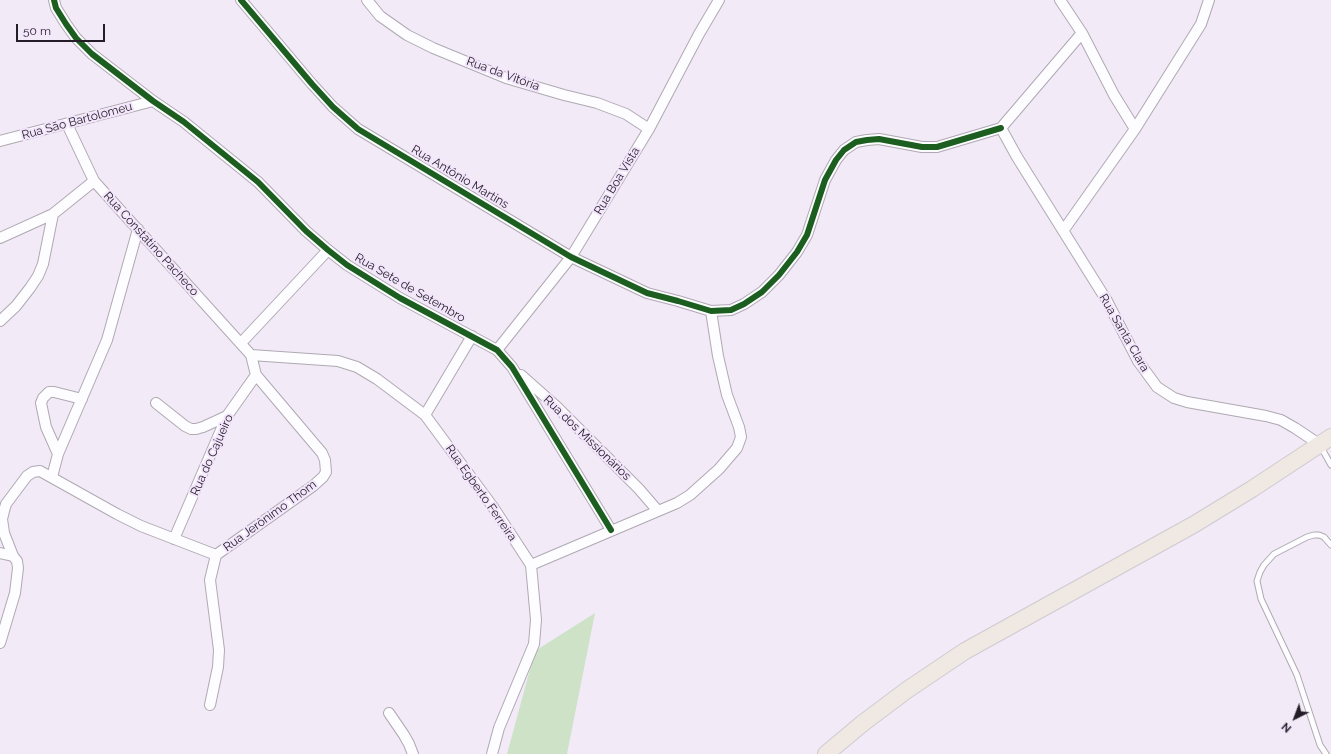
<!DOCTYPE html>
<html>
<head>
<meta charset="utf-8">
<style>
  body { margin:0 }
  #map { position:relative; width:1331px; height:754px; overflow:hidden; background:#f2ebf7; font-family:Raleway,sans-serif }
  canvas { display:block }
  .north { position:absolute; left:1275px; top:698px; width:40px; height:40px; -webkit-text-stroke:3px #f3e6fc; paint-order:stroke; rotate:222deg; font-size:11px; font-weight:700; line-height:16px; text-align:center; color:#221d26 }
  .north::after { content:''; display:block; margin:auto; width:14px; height:18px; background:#221d26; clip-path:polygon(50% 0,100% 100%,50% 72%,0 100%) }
  .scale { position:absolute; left:16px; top:24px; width:89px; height:18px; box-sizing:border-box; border:2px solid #221d26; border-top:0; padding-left:5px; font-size:12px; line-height:14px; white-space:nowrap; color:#221d26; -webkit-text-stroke:3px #f3e6fc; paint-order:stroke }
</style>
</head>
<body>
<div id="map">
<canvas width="1331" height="754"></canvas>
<div class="north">N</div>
<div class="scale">50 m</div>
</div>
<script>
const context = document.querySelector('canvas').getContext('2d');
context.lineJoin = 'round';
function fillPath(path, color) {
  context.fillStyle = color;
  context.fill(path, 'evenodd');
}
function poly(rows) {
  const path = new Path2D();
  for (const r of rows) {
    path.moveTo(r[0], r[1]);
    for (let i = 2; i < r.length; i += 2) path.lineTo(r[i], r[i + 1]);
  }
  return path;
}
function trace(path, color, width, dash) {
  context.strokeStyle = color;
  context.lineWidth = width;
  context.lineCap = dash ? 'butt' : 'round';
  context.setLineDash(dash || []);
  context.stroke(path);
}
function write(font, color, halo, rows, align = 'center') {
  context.font = font + ' Raleway,sans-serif';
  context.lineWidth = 4;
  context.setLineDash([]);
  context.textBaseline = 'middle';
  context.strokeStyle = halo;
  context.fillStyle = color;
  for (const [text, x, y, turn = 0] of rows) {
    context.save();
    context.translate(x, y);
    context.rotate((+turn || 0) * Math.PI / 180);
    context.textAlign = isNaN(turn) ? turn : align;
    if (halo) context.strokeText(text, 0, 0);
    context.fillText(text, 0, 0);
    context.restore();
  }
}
const green = poly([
  [595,613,567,754,507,754,535,651]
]);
const service = poly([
  [1321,447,1331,465],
  [1326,754,1320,745,1297,675,1261,599,1257,581,1260,572,1264,565,1274,554,1307,537,1314,535,1319,535,1324,537,1331,545]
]);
const minor = poly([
  [54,0,56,8,66,24,76,38,92,54,153,101,184,122,258,182,306,231,328,250,347,265,400,298,497,350,512,367,611,530],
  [241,0,312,84,333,107,358,129,571,257,647,293,678,301,711,311,731,310,744,304,762,292,779,275,797,252,807,235,825,180,836,160,844,150,856,142,867,140,879,139,922,147,937,147,1001,128],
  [367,0,380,16,407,35,433,48,506,78,564,95,597,103,626,114,649,129],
  [1060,0,1082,33,1114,95,1135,129],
  [67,124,94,181,251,355,256,375,322,453,325,460,326,472,323,477,313,486,216,555],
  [1001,128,1017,157,1107,301,1138,361,1157,387,1174,398,1187,402,1266,416,1281,420,1295,428,1319,444],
  [1001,128,1082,33],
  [0,141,153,101],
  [1063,231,1135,129,1201,24,1209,0],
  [0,238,53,214,94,181],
  [0,321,16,306,30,288,38,276,43,264,53,214],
  [241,343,328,250],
  [497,350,571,257,649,129,699,34,719,0],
  [251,355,338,361,357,367,377,379,425,415,493,507,531,565,536,620,534,644,499,728,492,754],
  [521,375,557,407,639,489,658,511],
  [156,403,185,426,191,429,196,429,203,427,227,416],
  [425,415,472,336],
  [58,454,46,427,41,403,43,398,49,392,54,392,82,399],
  [52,477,58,454,107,340,138,229],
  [174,539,227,416,256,375],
  [0,553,13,556,17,561,18,568,15,593,0,643],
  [13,556,4,533,2,519,4,511,6,504,27,476,33,472,40,471,117,514,141,526,216,555],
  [531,565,677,503,690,495,719,469,737,448,741,437,739,427,727,395,718,356,711,311],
  [210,705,218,667,219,650,210,580,216,555],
  [389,713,404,735,409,744,413,754]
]);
const primary = poly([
  [826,754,863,723,907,690,965,651,1193,525,1252,489,1331,437]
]);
const cycleway = poly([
  [54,0,56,8,66,24,76,38,92,54,153,101,184,122,258,182,306,231,328,250,347,265,400,298,497,350,512,367,611,530],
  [241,0,312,84,333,107,358,129,571,257,647,293,678,301,711,311,731,310,744,304,762,292,779,275,797,252,807,235,825,180,836,160,844,150,856,142,867,140,879,139,922,147,937,147,1001,128]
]);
const streetNames = [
  ["Rua da Vitória",503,74,20],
  ["Rua São Bartolomeu",77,121,-15],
  ["Rua Antônio Martins",460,177,31],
  ["Rua Boa Vista",617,181,-59],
  ["Rua Constatino Pacheco",151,244,48],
  ["Rua Sete de Setembro",410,288,30],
  ["Rua Santa Clara",1124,333,60],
  ["Rua dos Missionários",587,438,44],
  ["Rua do Cajueiro",212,455,-66],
  ["Rua Egberto Ferreira",481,493,55],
  ["Rua Jerônimo Thom",270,516,-36]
];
fillPath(green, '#cee2c8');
trace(service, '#afa9b3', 7);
trace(minor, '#afa9b3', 12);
trace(primary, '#cecbd0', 18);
trace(service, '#fdfcfe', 5);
trace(minor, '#fdfcfe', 10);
trace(primary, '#efe8e3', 16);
trace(cycleway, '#1b5e20', 6);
write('12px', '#221d26', '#f3e6fc', streetNames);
</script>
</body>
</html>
